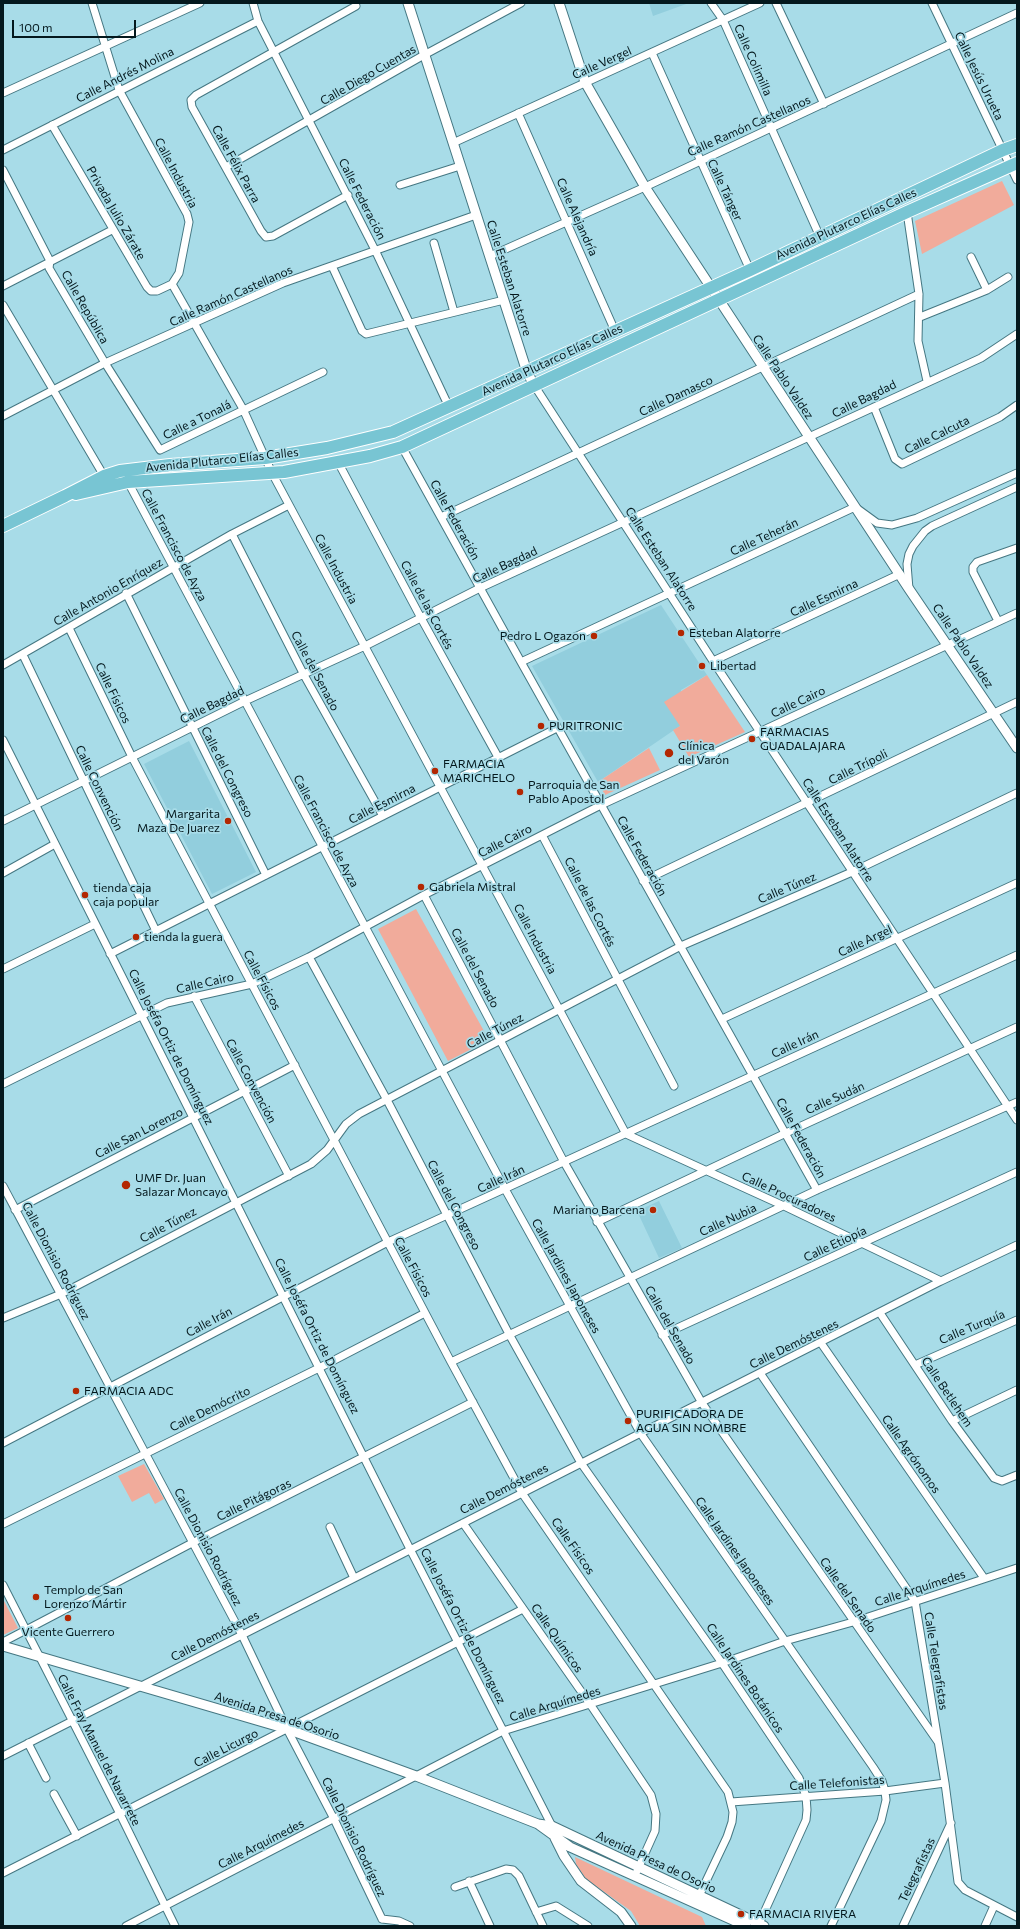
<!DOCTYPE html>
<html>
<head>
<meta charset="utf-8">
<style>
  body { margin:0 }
  #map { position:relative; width:1020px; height:1929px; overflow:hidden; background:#a8dce8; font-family:Commissioner,sans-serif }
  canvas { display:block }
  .frame { position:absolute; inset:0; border:4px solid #04181d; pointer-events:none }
  .scale { position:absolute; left:12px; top:20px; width:124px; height:18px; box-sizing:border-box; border:2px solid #04181d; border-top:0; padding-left:5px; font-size:12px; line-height:14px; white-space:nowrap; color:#04181d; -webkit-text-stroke:3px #a8dce8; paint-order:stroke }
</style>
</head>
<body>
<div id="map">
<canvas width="1020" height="1929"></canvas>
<div class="frame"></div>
<div class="scale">100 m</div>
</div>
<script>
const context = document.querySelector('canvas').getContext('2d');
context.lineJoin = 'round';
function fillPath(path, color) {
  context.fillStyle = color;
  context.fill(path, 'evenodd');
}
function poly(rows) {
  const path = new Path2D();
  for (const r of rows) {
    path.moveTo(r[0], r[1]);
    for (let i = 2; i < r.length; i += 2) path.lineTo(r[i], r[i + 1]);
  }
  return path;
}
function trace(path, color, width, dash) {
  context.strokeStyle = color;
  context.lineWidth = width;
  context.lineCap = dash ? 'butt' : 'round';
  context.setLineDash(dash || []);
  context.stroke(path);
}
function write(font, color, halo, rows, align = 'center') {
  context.font = font + ' Commissioner,sans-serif';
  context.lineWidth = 3.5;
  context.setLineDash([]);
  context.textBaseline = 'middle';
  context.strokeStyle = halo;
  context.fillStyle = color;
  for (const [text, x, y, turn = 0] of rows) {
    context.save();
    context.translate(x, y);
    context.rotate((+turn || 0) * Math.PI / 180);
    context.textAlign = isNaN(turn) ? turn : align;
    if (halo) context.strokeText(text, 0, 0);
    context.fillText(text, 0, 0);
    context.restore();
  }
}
const built = poly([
  [649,3,689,3,653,16],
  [661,605,707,675,681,690,680,726,598,782,532,666],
  [189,741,256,872,212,894,144,764],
  [659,1201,682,1248,659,1258,637,1211]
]);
const green = poly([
  [1002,181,1014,205,922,254,915,221],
  [707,675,745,732,689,757,673,730,680,726,664,702],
  [649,748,660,770,605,795,598,782],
  [416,909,489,1040,448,1061,378,929],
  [144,1464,164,1499,155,1504,149,1493,132,1502,118,1476],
  [3,1599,18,1628,3,1635],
  [575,1857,702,1917,706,1926,640,1926,631,1911,586,1879,576,1864]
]);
const minor = poly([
  [253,3,258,21,375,250,449,407],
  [711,3,723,20,820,237],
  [776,3,824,104],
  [932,3,1017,180],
  [652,53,750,270],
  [3,93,200,3],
  [518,113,615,331],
  [52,125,147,287,151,291,157,291,172,284,179,273,189,222,187,214,119,90,92,3],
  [453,143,760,3],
  [3,150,258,21],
  [226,167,424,55,521,3],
  [3,170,50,261,49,268,105,363,160,450,323,372],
  [400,185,460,166],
  [348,195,273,236,266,237,261,231,192,107,191,100,196,95,356,6],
  [907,212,919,294,918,341,927,381],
  [434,243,454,312],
  [490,256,645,187,1017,13],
  [971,257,987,290],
  [332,266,362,331,366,334,504,300],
  [172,284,243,409,272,473,626,1134,784,1206,941,1281],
  [3,286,112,230],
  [3,305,104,476],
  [920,317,987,290,1008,277],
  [534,385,713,661,1017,1120],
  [874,407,895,459,902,464,1000,417,1017,405],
  [3,416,105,363,283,283,476,215],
  [402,447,521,662,817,1190],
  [338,462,421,618,498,757],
  [128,482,505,1189,641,1434,873,1767,882,1781,885,1791,886,1800,881,1821,831,1926],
  [441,517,919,294],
  [232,534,304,675,383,816],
  [909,589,907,564,909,554,913,546,925,531,932,526,1017,487],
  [126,593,266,875],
  [998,621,973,572,973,567,977,562,1017,548],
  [69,628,132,757,451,1362,522,1493,728,1792,733,1812,732,1822,727,1837,699,1896],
  [23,655,156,931],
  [713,661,900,574],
  [521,662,855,507,877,523,892,525,917,518,1017,473],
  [3,665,232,534,289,505],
  [3,740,410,1549,552,1826],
  [3,821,245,701,365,646,480,588,981,358,1017,334],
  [542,835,674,1086],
  [3,873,55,844],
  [643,881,1017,702],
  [424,895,564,1162,702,1403,938,1742],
  [110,954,557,728],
  [309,957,387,1100,509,1334,581,1463,722,1663,799,1778,806,1796,807,1810,806,1820,758,1926],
  [3,969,95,924],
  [194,996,289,1176],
  [722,1019,1017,883],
  [3,1084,167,1003,252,984,309,957,424,895,601,805,1017,613],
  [3,1186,242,1635,287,1729,334,1819,382,1919],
  [15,1210,295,1065],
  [597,1222,786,1133,1017,1027],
  [880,1313,952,1421,994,1478,1002,1481,1017,1475],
  [3,1318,61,1294,311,1164,327,1150,346,1124,359,1114,681,946,852,872,1017,793],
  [662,1335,1017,1172],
  [821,1343,984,1578],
  [451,1362,817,1190,1017,1102],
  [915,1365,1017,1320],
  [760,1373,915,1601,945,1783,958,1882,965,1890,1017,1917],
  [952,1421,1017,1390],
  [3,1443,388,1242,1017,955],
  [463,1523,590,1704,651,1795,656,1814,655,1831,637,1871],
  [3,1524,319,1368,425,1313],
  [330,1527,354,1578],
  [3,1585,120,1814,175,1926],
  [3,1642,194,1542,473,1402],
  [28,1743,46,1778],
  [3,1756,941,1281,1017,1245],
  [54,1794,77,1836],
  [731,1802,885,1791,945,1783],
  [3,1873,523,1609],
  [469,1881,490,1926],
  [455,1887,506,1869,513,1870,519,1876,543,1926],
  [536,1912,556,1906,588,1926],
  [382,1919,399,1921,410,1926],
  [126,1926,503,1731,722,1663,785,1641,853,1622,1017,1568],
  [903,1926,951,1823],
  [985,1926,994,1906]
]);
const tertiary = poly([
  [408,3,527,372,534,385],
  [559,3,585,82,645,187,909,589,1017,748],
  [3,1646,287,1729,416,1776,538,1824,570,1847,746,1926],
  [538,1824,552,1826,764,1926],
  [555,1838,564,1856,581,1881,621,1912,631,1926]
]);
const primary = poly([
  [76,494,128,482,284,472,370,456,402,447,907,212,1017,163],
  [3,526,65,496,104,476,120,471,170,465,265,458,327,448,393,432,750,270,1003,150,1017,145]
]);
const markers = [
  [681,633,4,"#b32702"],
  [594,636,4,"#b32702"],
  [702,666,4,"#b32702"],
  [541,726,4,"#b32702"],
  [752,739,4,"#b32702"],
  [669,753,5,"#b32702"],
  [435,771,4,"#b32702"],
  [520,792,4,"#b32702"],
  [228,821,4,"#b32702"],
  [421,887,4,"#b32702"],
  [85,895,4,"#b32702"],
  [136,937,4,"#b32702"],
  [126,1185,5,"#b32702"],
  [653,1210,4,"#b32702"],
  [76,1391,4,"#b32702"],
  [628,1421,4,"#b32702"],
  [36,1597,4,"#b32702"],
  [68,1618,4,"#b32702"],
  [741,1914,4,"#b32702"]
];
const streetNames = [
  ["Calle Colimilla",753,60,66],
  ["Calle Vergel",602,63,-24],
  ["Calle Andrés Molina",125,75,-27],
  ["Calle Diego Cuentas",368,75,-30],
  ["Calle Jesús Urueta",979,76,64],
  ["Calle Ramón Castellanos",749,126,-24],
  ["Calle Félix Parra",236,164,61],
  ["Calle Industria",176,173,62],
  ["Calle Tánger",725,190,65],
  ["Calle Federación",362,199,63],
  ["Privada Julio Zárate",116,213,60],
  ["Calle Alejandría",577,217,66],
  ["Avenida Plutarco Elías Calles",846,224,-25],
  ["Calle Esteban Alatorre",509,278,72],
  ["Calle Ramón Castellanos",231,296,-24],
  ["Calle República",85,307,60],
  ["Avenida Plutarco Elías Calles",552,360,-25],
  ["Calle Pablo Valdez",783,377,56],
  ["Calle Damasco",676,396,-25],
  ["Calle Bagdad",864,399,-26],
  ["Calle a Tonalá",197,420,-26],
  ["Calle Calcuta",937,435,-26],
  ["Avenida Plutarco Elías Calles",222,460,-6],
  ["Calle Federación",455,520,61],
  ["Calle Teherán",764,537,-25],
  ["Calle Francisco de Ayza",174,545,62],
  ["Calle Esteban Alatorre",661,559,57],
  ["Calle Bagdad",505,565,-25],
  ["Calle Industria",336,569,62],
  ["Calle Antonio Enríquez",108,592,-30],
  ["Calle Esmirna",824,598,-25],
  ["Calle de las Cortés",427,605,62],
  ["Calle Pablo Valdez",963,646,56],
  ["Calle del Senado",315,671,62],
  ["Calle Físicos",113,693,64],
  ["Calle Cairo",798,702,-25],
  ["Calle Bagdad",212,705,-26],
  ["Calle Trípoli",858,767,-26],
  ["Calle del Congreso",227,772,63],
  ["Calle Convención",99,788,64],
  ["Calle Esmirna",382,804,-27],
  ["Calle Esteban Alatorre",838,830,57],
  ["Calle Francisco de Ayza",326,831,62],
  ["Calle Cairo",505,841,-27],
  ["Calle Federación",642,856,61],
  ["Calle Túnez",787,888,-23],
  ["Calle de las Cortés",590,902,63],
  ["Calle Industria",535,939,62],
  ["Calle Argel",865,941,-25],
  ["Calle del Senado",475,968,62],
  ["Calle Físicos",262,980,62],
  ["Calle Cairo",205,983,-13],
  ["Calle Túnez",495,1031,-28],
  ["Calle Irán",795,1044,-25],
  ["Calle Joséfa Ortiz de Domínguez",171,1047,63],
  ["Calle Convención",251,1081,62],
  ["Calle Sudán",835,1098,-24],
  ["Calle San Lorenzo",139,1133,-27],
  ["Calle Federación",801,1138,61],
  ["Calle Irán",501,1179,-25],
  ["Calle Procuradores",789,1197,25],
  ["Calle del Congreso",454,1205,62],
  ["Calle Nubia",728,1220,-25],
  ["Calle Túnez",168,1225,-28],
  ["Calle Etiopía",835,1244,-25],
  ["Calle Dionisio Rodríguez",56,1261,62],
  ["Calle Físicos",413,1267,62],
  ["Calle Jardines Japoneses",566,1276,61],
  ["Calle Irán",209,1322,-28],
  ["Calle del Senado",670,1325,60],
  ["Calle Turquía",972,1327,-23],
  ["Calle Joséfa Ortiz de Domínguez",317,1336,63],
  ["Calle Demóstenes",794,1344,-26],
  ["Calle Betlehem",947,1392,56],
  ["Calle Demócrito",210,1409,-26],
  ["Calle Agrónomos",911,1454,55],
  ["Calle Demóstenes",504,1489,-27],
  ["Calle Pitágoras",254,1500,-26],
  ["Calle Físicos",573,1546,55],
  ["Calle Dionisio Rodríguez",208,1547,62],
  ["Calle Jardines Japoneses",735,1551,55],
  ["Calle Arquímedes",920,1588,-18],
  ["Calle del Senado",848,1595,55],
  ["Calle Joséfa Ortiz de Domínguez",463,1626,63],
  ["Calle Demóstenes",215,1636,-27],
  ["Calle Químicos",557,1638,55],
  ["Calle Telegrafistas",936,1661,81],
  ["Calle Jardines Botánicos",745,1678,56],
  ["Calle Arquímedes",555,1704,-17],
  ["Avenida Presa de Osorio",277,1716,18],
  ["Calle Licurgo",226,1748,-27],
  ["Calle Fray Manuel de Navarrete",99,1750,63],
  ["Calle Telefonistas",837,1783,-4],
  ["Calle Dionisio Rodríguez",354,1837,64],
  ["Calle Arquímedes",261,1844,-27],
  ["Avenida Presa de Osorio",656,1862,25],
  ["Telegrafistas",917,1870,-65]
];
const poiNames = [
  ["Esteban Alatorre",689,633],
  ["Pedro L Ogazon",586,636,"right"],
  ["Libertad",710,666],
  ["PURITRONIC",549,726],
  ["FARMACIAS",760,732],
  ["GUADALAJARA",760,746],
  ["Clínica",678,746],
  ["del Varón",678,760],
  ["FARMACIA",443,764],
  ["MARICHELO",443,778],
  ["Parroquia de San",528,785],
  ["Pablo Apostol",528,799],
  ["Margarita",220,814,"right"],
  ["Maza De Juarez",220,828,"right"],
  ["Gabriela Mistral",429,887],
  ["tienda caja",93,888],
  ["caja popular",93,902],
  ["tienda la guera",144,937],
  ["UMF Dr. Juan",135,1178],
  ["Salazar Moncayo",135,1192],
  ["Mariano Barcena",645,1210,"right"],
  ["FARMACIA ADC",84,1391],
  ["PURIFICADORA DE",636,1414],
  ["AGUA SIN NOMBRE",636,1428],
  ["Templo de San",44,1590],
  ["Lorenzo Mártir",44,1604],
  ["Vicente Guerrero",68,1632,"center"],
  ["FARMACIA RIVERA",749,1914]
];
fillPath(built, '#92cedd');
fillPath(green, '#f1ab9b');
trace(minor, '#457782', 9);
trace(tertiary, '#457782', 11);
trace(primary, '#fff', 14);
trace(minor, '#fff', 7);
trace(tertiary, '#fff', 9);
trace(primary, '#78c5d3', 12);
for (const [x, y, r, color] of markers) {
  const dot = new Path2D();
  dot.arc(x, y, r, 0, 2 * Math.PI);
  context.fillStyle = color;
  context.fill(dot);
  trace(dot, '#a8dce8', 1.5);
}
write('12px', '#04181d', '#a8dce8', streetNames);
write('12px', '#04181d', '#a8dce8', poiNames, 'left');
</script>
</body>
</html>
